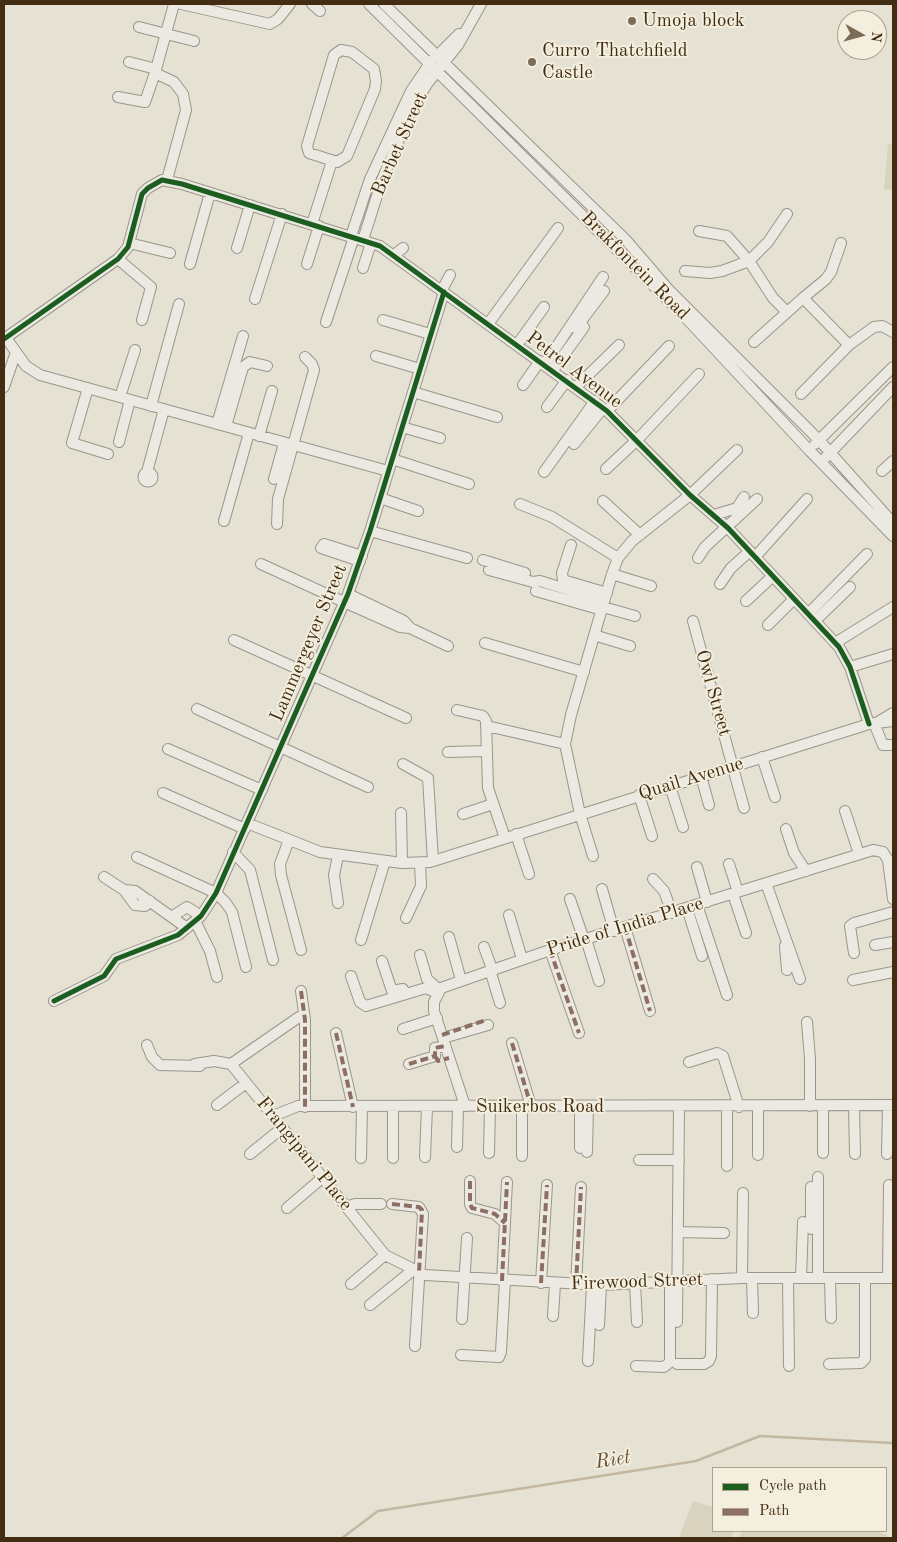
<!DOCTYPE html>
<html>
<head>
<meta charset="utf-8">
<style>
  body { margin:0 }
  #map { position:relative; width:897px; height:1542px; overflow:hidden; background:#e5e1d3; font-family:"Old Standard TT",serif }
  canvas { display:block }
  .frame { position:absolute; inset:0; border:5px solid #422d13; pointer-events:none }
  .legend { position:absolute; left:712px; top:1467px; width:175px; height:65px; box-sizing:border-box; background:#f3eedd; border:1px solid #aca18c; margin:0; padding:6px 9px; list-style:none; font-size:15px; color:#422d13 }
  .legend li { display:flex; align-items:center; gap:10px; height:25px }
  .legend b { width:25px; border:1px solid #aca18c }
  .north { position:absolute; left:837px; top:10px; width:50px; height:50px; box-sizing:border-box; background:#f3eedd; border:1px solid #aca18c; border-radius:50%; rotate:97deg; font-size:14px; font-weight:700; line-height:20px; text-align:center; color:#422d13 }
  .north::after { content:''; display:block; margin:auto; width:18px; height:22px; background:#7b6c56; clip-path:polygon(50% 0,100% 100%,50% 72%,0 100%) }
</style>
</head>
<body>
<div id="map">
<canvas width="897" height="1542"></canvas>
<div class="frame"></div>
<ul class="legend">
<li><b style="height:6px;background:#1b5e20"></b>Cycle path</li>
<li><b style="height:6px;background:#8d6e63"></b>Path</li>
</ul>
<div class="north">N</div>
</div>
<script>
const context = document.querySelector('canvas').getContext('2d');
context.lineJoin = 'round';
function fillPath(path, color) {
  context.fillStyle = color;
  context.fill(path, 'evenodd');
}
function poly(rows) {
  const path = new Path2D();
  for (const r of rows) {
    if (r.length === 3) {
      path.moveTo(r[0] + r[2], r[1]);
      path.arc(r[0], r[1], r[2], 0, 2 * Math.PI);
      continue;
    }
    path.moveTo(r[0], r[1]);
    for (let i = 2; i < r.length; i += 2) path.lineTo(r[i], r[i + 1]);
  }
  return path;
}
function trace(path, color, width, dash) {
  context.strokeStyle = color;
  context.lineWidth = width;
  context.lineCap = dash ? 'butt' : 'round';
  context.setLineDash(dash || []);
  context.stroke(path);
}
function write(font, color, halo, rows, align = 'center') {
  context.font = font + ' "Old Standard TT",serif';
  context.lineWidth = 4;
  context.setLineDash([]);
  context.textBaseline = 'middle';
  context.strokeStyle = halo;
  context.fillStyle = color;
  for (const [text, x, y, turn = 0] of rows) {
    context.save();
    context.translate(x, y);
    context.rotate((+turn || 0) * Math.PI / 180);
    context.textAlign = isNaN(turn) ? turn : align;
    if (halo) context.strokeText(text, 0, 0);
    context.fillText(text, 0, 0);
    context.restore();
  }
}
const green = poly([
  [888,144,893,144,893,190,884,189,886,167,892,167,886,166],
  [693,1501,713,1507,713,1531,734,1531,731,1538,679,1538],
  [742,1531,876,1531,887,1535,886,1538,739,1538]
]);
const stream = poly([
  [342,1538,378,1511,696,1461,760,1436,893,1443]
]);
const minor = poly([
  [181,4,270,24,278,19,290,4],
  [312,4,320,11],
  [369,4,686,318,809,450,893,536],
  [384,4,626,240,668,289,819,440,893,523],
  [139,27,194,41],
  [341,50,352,52,374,69,376,81,375,89,347,156,337,162,309,153,307,146,334,55,341,50],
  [129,62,156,69],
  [118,97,145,102,155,73],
  [167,180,186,110,183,94,174,82,155,73,174,4],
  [312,224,332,161],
  [699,231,727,236,749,261,773,298,786,311],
  [351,236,370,179,411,91,430,63,459,34],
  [363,240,382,180,412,108,427,84,458,45,481,4],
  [129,243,170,253],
  [237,248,250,205],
  [394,255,403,248],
  [118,259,151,287,142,320],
  [190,264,210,193],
  [307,264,319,226],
  [363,268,371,243],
  [685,271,710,273,722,271,749,261,768,242,787,214],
  [442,290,450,275],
  [803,298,826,279,831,272,841,243],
  [255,299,282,214],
  [383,320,430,334],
  [326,322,354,237],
  [488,324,558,228],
  [576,328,604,291],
  [6,338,26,366,40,375,388,471],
  [4,339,118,259,128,247,142,194,148,188,162,180,182,184,380,246,607,411,690,495,728,528,839,647,850,667,869,724],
  [754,342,803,298,849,345],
  [517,345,544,307],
  [376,356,420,369],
  [545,364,603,277],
  [553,370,584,327],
  [523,385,540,361],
  [4,387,16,352],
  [576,387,619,345],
  [88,388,72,443,108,454],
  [413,392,497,417],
  [801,394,849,345,874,327,882,326,893,332],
  [120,397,135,350],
  [151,406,179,304],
  [547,407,567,380],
  [607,411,669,346],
  [217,424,243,336],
  [226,426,243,367,250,362,267,366],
  [402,427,440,438],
  [259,436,272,391],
  [119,442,130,400],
  [574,444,603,408],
  [815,444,893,367],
  [826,457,893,387],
  [392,459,469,484],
  [606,469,637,440,699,374],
  [882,471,893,461],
  [147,472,164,409],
  [544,472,595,401],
  [148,477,4.5],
  [274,479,284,443],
  [380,498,418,511],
  [603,501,640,535],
  [520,504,552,517,618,558],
  [714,515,737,508,744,497],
  [224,521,249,433],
  [277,524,278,499,314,370,312,364,305,357],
  [370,531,467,558],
  [571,545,562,573,563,580,607,593],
  [755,557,807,499],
  [698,558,705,547,757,499],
  [483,560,525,573],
  [360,561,321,548,324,544,362,556],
  [261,564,344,602,400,627,410,628,448,646],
  [489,570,533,582,540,581,604,601],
  [612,574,651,586],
  [720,584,731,568,750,551],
  [536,591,602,610],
  [348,594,404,621,410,628],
  [746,601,773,576],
  [603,607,635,616],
  [808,614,867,554],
  [693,621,744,808],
  [815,621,850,587],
  [768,625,794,599],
  [594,635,630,646],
  [234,640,406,718],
  [485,643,584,672],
  [835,643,893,607],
  [850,667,893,654],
  [197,709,368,787],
  [457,710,483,716,486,721,488,788,505,838],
  [878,722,893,713],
  [874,723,883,745,893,745],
  [487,726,565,744],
  [168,749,262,790],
  [448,752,485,751],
  [762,757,775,797],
  [403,764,428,778,433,861],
  [701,776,709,805],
  [670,786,683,827],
  [163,793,245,829],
  [639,795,652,836],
  [845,811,859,854],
  [401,813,402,863],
  [463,814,493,804],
  [247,823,320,852,402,863,430,862,869,724,893,721],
  [786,829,794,853,806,871],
  [516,834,529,874],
  [289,840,280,864,281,875,301,950],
  [233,852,250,870,273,960],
  [593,856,580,814,565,744,571,715,612,574,618,558,632,541,690,495,737,450],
  [137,857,216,893,226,903,232,912,246,967],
  [729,864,738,892],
  [697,867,707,902],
  [104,877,124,890,135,891,187,928],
  [653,879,664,891,672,913],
  [766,883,800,979],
  [602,889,614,931],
  [124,890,135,905,145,906,150,901],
  [733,894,746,933],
  [570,899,584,940],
  [338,903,334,875,338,856],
  [697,905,727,995],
  [687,908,702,956],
  [509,915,522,959],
  [173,916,187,907,201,916],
  [406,918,421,886,420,863],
  [195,921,210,951,217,977],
  [625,927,650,1011],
  [449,937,461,980],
  [586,939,599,981],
  [361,940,385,861],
  [875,945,893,942],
  [785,946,787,970],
  [484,947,492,969],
  [550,950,579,1033],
  [854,953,850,926,854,923,893,912],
  [420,955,427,979,439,990],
  [382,961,392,991,403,989],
  [490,970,500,1003],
  [351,976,360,1002,366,1006,426,988,437,993],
  [853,980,893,972],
  [301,991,305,1020,305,1107],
  [54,1001,104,976,116,959,178,935,201,916,216,893,348,594,370,531,444,292],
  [807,1022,810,1059,810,1106],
  [403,1029,437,1018],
  [336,1033,353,1107],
  [443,1038,488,1025],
  [512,1043,531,1106],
  [147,1045,152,1057,160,1065,200,1066],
  [689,1062,717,1053,723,1056,739,1107],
  [195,1064,214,1061,231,1064,385,1255,425,1275,601,1285,742,1278,893,1278],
  [231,1064,299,1017],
  [409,1064,435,1056,435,1048,445,1046],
  [217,1105,246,1083],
  [465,1106,434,1011,434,1002,441,988,550,950,873,850,883,852,888,860,893,899],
  [522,1106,522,1156],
  [758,1106,758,1155],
  [823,1106,823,1153],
  [854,1106,855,1154],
  [273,1116,298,1106,893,1105],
  [457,1147,458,1106],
  [580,1148,580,1106],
  [587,1152,588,1106],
  [489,1153,490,1106],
  [250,1154,282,1128],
  [887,1154,888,1106],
  [425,1157,427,1107],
  [361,1158,362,1107],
  [393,1158,393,1107],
  [639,1160,679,1160],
  [727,1166,727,1107],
  [470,1181,470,1204,472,1208,495,1214,505,1223],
  [811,1187,811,1229],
  [392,1204,419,1207,423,1214,415,1346],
  [346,1207,355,1204,381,1204],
  [287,1208,322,1178],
  [679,1232,724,1233],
  [742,1278,743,1193],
  [752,1278,753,1313],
  [788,1278,789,1366],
  [801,1278,803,1222],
  [818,1278,818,1177],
  [830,1278,831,1318],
  [888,1278,889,1185],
  [502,1281,507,1182],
  [541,1283,547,1185],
  [351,1284,385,1255],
  [635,1284,637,1322],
  [576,1285,581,1187],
  [370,1305,413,1270],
  [553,1316,555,1284],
  [462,1319,467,1238],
  [677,1322,679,1107],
  [599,1325,601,1285],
  [461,1355,499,1357,501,1352,505,1281],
  [588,1361,592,1285],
  [677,1364,704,1364,709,1361,711,1356,712,1279],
  [829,1364,861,1363,865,1359,865,1278],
  [636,1366,664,1367,670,1362,670,1281]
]);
const quiet = poly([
  [625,927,650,1011],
  [550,950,579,1033],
  [301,991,305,1020,305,1107],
  [336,1033,353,1107],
  [442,1035,486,1020],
  [512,1043,531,1106],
  [435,1056,438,1061,449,1058],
  [409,1064,435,1056,435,1048,445,1046],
  [470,1181,470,1204,472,1208,495,1214,505,1223],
  [392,1204,419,1207,422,1210,419,1273],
  [502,1281,507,1182],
  [541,1283,547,1185],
  [576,1285,581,1187]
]);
const cycleway = poly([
  [4,339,118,259,128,247,142,194,148,188,162,180,182,184,380,246,607,411,690,495,728,528,839,647,850,667,869,724],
  [54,1001,104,976,116,959,178,935,201,916,216,893,348,594,370,531,444,292]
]);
const markers = [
  [632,21,5,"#7b6c56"],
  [532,62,5,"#7b6c56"]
];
const poiNames = [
  ["Umoja block",642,21],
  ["Curro Thatchfield",542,51],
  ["Castle",542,73]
];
const streetNames = [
  ["Barbet Street",400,144,-66],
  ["Brakfontein Road",635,266,45],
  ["Petrel Avenue",574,370,37],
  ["Lammergeyer Street",309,643,-67],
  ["Owl Street",713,693,74],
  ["Quail Avenue",691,779,-17],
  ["Pride of India Place",625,927,-17],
  ["Suikerbos Road",540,1107],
  ["Frangipani Place",304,1154,51],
  ["Firewood Street",637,1282,-2]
];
const waterNames = [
  ["Riet",613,1460,-9]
];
fillPath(green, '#d9d2be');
trace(stream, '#c2b8a1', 2.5);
trace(minor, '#9b968a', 12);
trace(minor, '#ebe9e1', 10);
trace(quiet, '#8d6e63', 4, [8, 4]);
trace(cycleway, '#1b5e20', 5);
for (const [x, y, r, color] of markers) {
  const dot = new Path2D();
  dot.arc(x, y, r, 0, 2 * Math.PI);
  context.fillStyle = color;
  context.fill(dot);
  trace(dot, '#f3eedd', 2);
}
write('19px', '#422d13', '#f3eedd', poiNames, 'left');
write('19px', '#422d13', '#f3eedd', streetNames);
write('italic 20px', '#645137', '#f3eedd', waterNames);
</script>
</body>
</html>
